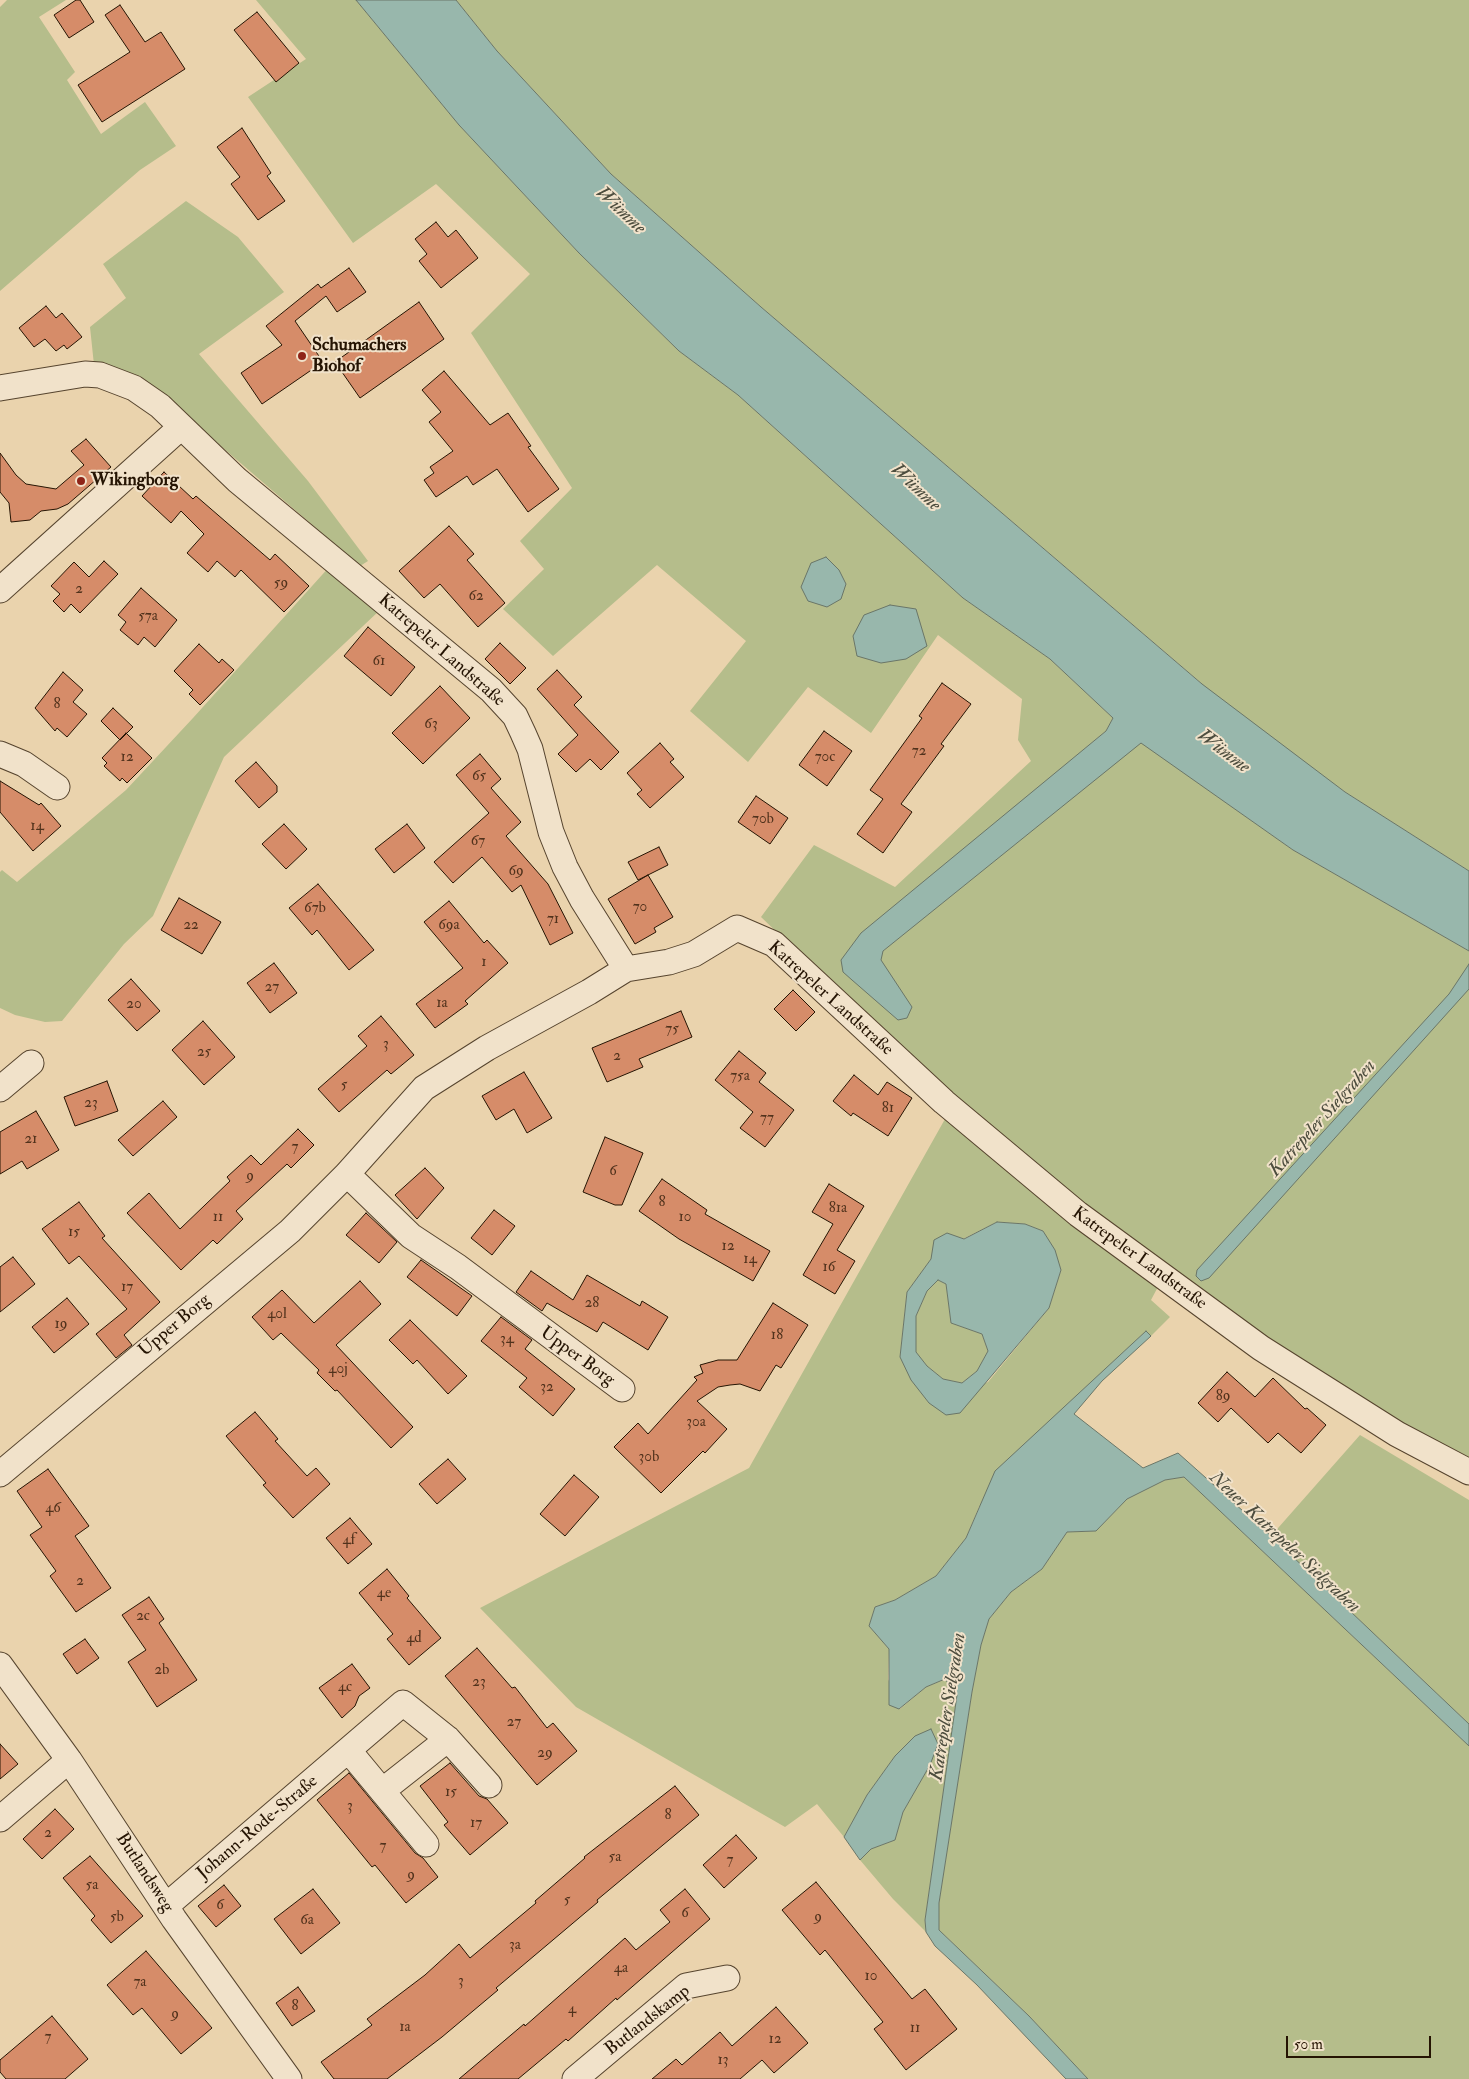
<!DOCTYPE html>
<html>
<head>
<meta charset="utf-8">
<style>
  body { margin:0 }
  #map { position:relative; width:1469px; height:2079px; overflow:hidden; background:#ead3ad; font-family:"IM FELL Double Pica",serif }
  canvas { display:block }
  .scale { position:absolute; left:1286px; top:2036px; width:145px; height:22px; box-sizing:border-box; border:2px solid #251403; border-top:0; padding-left:6px; font-size:15px; line-height:18px; white-space:nowrap; color:#251403; -webkit-text-stroke:4px #f1e2ca; paint-order:stroke }
</style>
</head>
<body>
<div id="map">
<canvas width="1469" height="2079"></canvas>
<div class="scale">50 m</div>
</div>
<script>
const context = document.querySelector('canvas').getContext('2d');
context.lineJoin = 'round';
function fillPath(path, color) {
  context.fillStyle = color;
  context.fill(path, 'evenodd');
}
function poly(rows) {
  const path = new Path2D();
  for (const r of rows) {
    path.moveTo(r[0], r[1]);
    for (let i = 2; i < r.length; i += 2) path.lineTo(r[i], r[i + 1]);
  }
  return path;
}
function trace(path, color, width, dash) {
  context.strokeStyle = color;
  context.lineWidth = width;
  context.lineCap = dash ? 'butt' : 'round';
  context.setLineDash(dash || []);
  context.stroke(path);
}
function write(font, color, halo, rows, align = 'center') {
  context.font = font + ' "IM FELL Double Pica",serif';
  context.lineWidth = 4;
  context.setLineDash([]);
  context.textBaseline = 'middle';
  context.strokeStyle = halo;
  context.fillStyle = color;
  for (const [text, x, y, turn = 0] of rows) {
    context.save();
    context.translate(x, y);
    context.rotate((+turn || 0) * Math.PI / 180);
    context.textAlign = isNaN(turn) ? turn : align;
    if (halo) context.strokeText(text, 0, 0);
    context.fillText(text, 0, 0);
    context.restore();
  }
}
const green = poly([
  [7,0,66,0,39,17,75,72,67,80,101,134,145,102,176,146,140,170,0,291,0,7],
  [256,0,356,0,459,125,579,253,679,351,738,395,963,598,1050,659,1113,718,1106,731,1023,802,849,978,1133,748,1201,683,761,307,611,174,497,51,456,0,1469,0,1469,871,1345,792,1281,746,1142,743,1293,850,1469,951,1469,1457,1382,1413,1203,1295,1051,1180,837,990,761,917,814,845,895,887,1031,761,1018,740,1022,699,938,635,871,733,808,687,748,762,690,711,746,641,657,565,553,656,503,609,544,569,520,541,572,488,471,333,530,274,436,184,353,243,248,97,306,59],
  [186,201,238,237,284,292,199,354,308,481,368,561,360,566,194,423,94,365,90,327,126,298,103,264],
  [331,565,380,610,224,757,153,916,124,944,62,1021,45,1022,15,1015,0,1008,0,872,2,870,17,882,126,790,193,718],
  [945,1119,1160,1283,1151,1300,1170,1317,1151,1336,1146,1331,1043,1428,979,1507,966,1538,936,1576,895,1600,875,1607,869,1626,889,1649,888,1679,900,1709,926,1687,946,1679,957,1695,925,1920,926,1932,893,1899,860,1860,871,1849,895,1840,903,1812,930,1765,895,1756,867,1795,844,1837,817,1804,785,1827,576,1707,480,1608,749,1468],
  [997,1222,1025,1224,1043,1231,1061,1270,1049,1308,988,1382,929,1403,900,1357,907,1292,931,1259,963,1239],
  [938,1280,946,1284,951,1323,982,1334,988,1351,977,1371,962,1383,943,1379,927,1366,916,1353,916,1316,927,1291],
  [1360,1435,1469,1500,1469,1724,1271,1536],
  [1184,1477,1469,1746,1469,2079,1088,2079,1029,2016,939,1930,939,1903,972,1692,981,1645,989,1619,1011,1592,1042,1569,1067,1532,1096,1531,1127,1499,1165,1480]
]);
const water = poly([
  [356,0,456,0,497,51,611,174,761,307,1202,684,1345,792,1469,871,1469,951,1293,850,1141,743,883,951,881,960,912,1007,907,1018,898,1020,852,980,843,972,841,960,861,933,1106,731,1113,718,1050,659,963,598,738,395,679,351,579,253,459,125,356,0],
  [826,557,839,570,846,584,841,599,827,607,808,601,801,587,811,563,826,557],
  [890,605,916,609,927,646,906,659,881,663,857,656,853,636,864,615,890,605],
  [1469,964,1469,989,1209,1278,1201,1281,1196,1276,1197,1270,1449,994,1469,964],
  [997,1222,1025,1224,1043,1231,1055,1250,1061,1270,1049,1308,960,1413,946,1415,929,1403,911,1380,900,1357,907,1292,931,1259,934,1240,947,1233,964,1239,997,1222],
  [938,1280,946,1284,951,1323,982,1334,988,1351,977,1371,962,1383,943,1379,927,1366,916,1352,916,1316,927,1291,938,1280],
  [1146,1331,1151,1336,1102,1381,1074,1414,1143,1468,1178,1453,1271,1536,1469,1724,1469,1746,1184,1477,1165,1480,1127,1499,1096,1531,1067,1532,1042,1569,1011,1592,989,1619,981,1645,972,1692,939,1903,939,1930,1029,2016,1088,2079,1066,2079,977,1985,935,1946,926,1932,925,1920,957,1695,945,1679,926,1687,899,1709,889,1705,889,1649,869,1626,875,1607,895,1600,936,1576,966,1538,995,1471,1146,1331],
  [931,1729,938,1744,930,1765,903,1812,895,1840,871,1849,860,1860,844,1837,867,1795,895,1756,915,1736,931,1729]
]);
const building = poly([
  [76,0,80,0,94,22,69,38,54,15,76,0],
  [120,5,145,42,161,32,185,69,102,122,78,85,130,52,105,15,120,5],
  [257,12,299,63,276,82,234,30,257,12],
  [242,128,271,173,267,176,285,201,258,220,231,184,240,177,217,147,242,128],
  [436,222,448,237,456,230,478,258,441,288,419,261,427,254,415,239,436,222],
  [349,268,366,292,337,312,326,296,295,321,323,362,262,404,241,373,282,345,266,326,318,284,321,288,349,268],
  [419,302,444,339,360,398,335,362,419,302],
  [46,306,56,318,62,313,82,337,67,349,64,345,56,351,45,339,34,347,19,328,46,306],
  [444,371,490,425,508,413,531,446,528,447,559,489,528,512,497,469,473,485,467,476,436,497,424,480,434,473,430,467,453,451,429,422,441,412,422,390,444,371],
  [86,439,111,467,68,504,57,509,41,511,30,520,11,522,9,503,0,492,0,453,16,475,26,484,56,489,84,465,71,451,86,439],
  [164,472,193,499,196,496,270,560,275,554,309,586,284,612,241,570,235,577,217,561,208,572,187,553,204,534,181,511,171,523,142,496,164,472],
  [449,526,474,554,467,560,505,603,478,627,440,584,424,598,399,571,449,526],
  [104,561,118,574,80,613,71,604,64,612,53,601,60,594,51,586,74,562,89,577,104,561],
  [141,588,177,620,155,647,144,637,138,645,120,630,126,622,118,615,141,588],
  [368,627,415,667,391,696,344,656,368,627],
  [500,643,526,668,510,684,485,659,500,643],
  [199,644,219,663,222,659,234,670,200,705,189,694,193,690,174,671,199,644],
  [557,670,582,697,574,705,619,752,601,770,590,759,576,772,558,754,578,735,537,689,557,670],
  [63,672,83,690,73,702,87,714,67,737,57,728,55,731,35,708,63,672],
  [942,683,971,704,941,744,944,746,901,804,912,812,883,853,857,834,883,799,870,790,922,718,919,716,942,683],
  [440,686,470,718,423,764,392,733,440,686],
  [113,708,133,727,120,740,101,721,113,708],
  [824,731,852,751,827,786,799,765,824,731],
  [126,733,152,758,127,783,122,778,120,781,104,766,107,763,102,758,126,733],
  [660,743,674,759,670,762,684,777,650,808,637,794,642,790,627,773,660,743],
  [480,754,501,779,491,788,521,822,506,836,548,884,573,933,550,945,521,885,512,892,482,857,453,883,434,862,489,813,456,775,480,754],
  [256,762,277,786,277,792,259,808,235,781,256,762],
  [0,781,39,805,41,803,61,826,33,851,0,812,0,781],
  [756,796,788,818,770,844,738,822,756,796],
  [284,824,307,849,286,869,262,844,284,824],
  [407,824,425,848,394,873,375,849,407,824],
  [659,847,668,865,638,880,628,862,659,847],
  [648,875,673,917,654,928,656,932,635,944,608,899,648,875],
  [318,884,374,950,349,970,317,930,312,935,289,908,318,884],
  [179,898,221,922,202,954,161,930,179,898],
  [449,901,484,943,487,940,508,963,465,1001,468,1004,435,1028,416,1004,463,968,424,922,449,901],
  [274,963,297,993,270,1013,247,983,274,963],
  [131,979,160,1011,137,1031,108,1000,131,979],
  [793,990,815,1012,796,1031,774,1009,793,990],
  [681,1011,692,1037,639,1059,643,1067,607,1082,592,1048,681,1011],
  [381,1016,414,1055,391,1074,387,1070,339,1112,318,1089,367,1046,358,1036,381,1016],
  [203,1021,235,1057,204,1085,172,1050,203,1021],
  [739,1051,766,1073,759,1082,794,1110,765,1147,740,1128,753,1112,715,1080,739,1051],
  [524,1072,552,1118,527,1133,514,1109,496,1120,482,1096,524,1072],
  [854,1075,878,1095,887,1082,912,1098,888,1136,853,1113,851,1116,833,1101,854,1075],
  [107,1081,118,1111,75,1126,64,1097,107,1081],
  [163,1101,177,1117,133,1156,118,1140,163,1101],
  [36,1111,59,1150,27,1169,22,1161,0,1174,0,1132,36,1111],
  [298,1129,314,1145,291,1168,287,1164,236,1211,243,1219,217,1244,213,1240,181,1270,127,1213,149,1193,180,1229,230,1181,227,1177,251,1155,261,1165,298,1129],
  [605,1137,643,1153,622,1205,615,1205,583,1192,605,1137],
  [425,1168,444,1188,417,1219,395,1195,425,1168],
  [662,1179,707,1210,705,1214,770,1251,753,1281,679,1239,639,1211,662,1179],
  [829,1184,864,1206,837,1250,855,1261,835,1294,803,1275,833,1224,812,1212,829,1184],
  [79,1202,105,1236,102,1238,160,1302,124,1335,132,1345,116,1358,96,1334,127,1309,79,1256,69,1264,42,1229,79,1202],
  [494,1210,515,1226,492,1255,471,1238,494,1210],
  [366,1213,397,1242,379,1263,346,1235,366,1213],
  [13,1257,35,1284,0,1312,0,1267,13,1257],
  [421,1260,472,1296,457,1316,407,1277,421,1260],
  [531,1271,573,1300,587,1275,640,1306,642,1301,668,1317,648,1350,603,1322,597,1332,547,1303,542,1311,516,1292,531,1271],
  [360,1281,381,1304,336,1345,413,1427,391,1448,337,1390,335,1391,317,1373,319,1370,281,1333,273,1340,252,1317,282,1290,314,1323,360,1281],
  [67,1298,89,1324,54,1353,32,1327,67,1298],
  [773,1303,808,1325,781,1368,776,1365,760,1391,740,1384,730,1385,718,1387,697,1401,727,1429,705,1453,703,1451,661,1493,614,1447,638,1423,648,1434,697,1380,694,1377,703,1373,700,1365,718,1360,737,1360,773,1303],
  [501,1317,532,1340,525,1349,575,1389,553,1416,519,1387,527,1378,481,1341,501,1317],
  [410,1320,467,1376,448,1394,417,1360,413,1364,389,1340,410,1320],
  [1227,1372,1255,1397,1273,1378,1305,1409,1307,1408,1326,1425,1301,1453,1278,1433,1268,1443,1231,1408,1218,1422,1198,1403,1227,1372],
  [255,1412,278,1439,275,1441,307,1476,316,1468,330,1484,293,1518,263,1485,266,1483,226,1436,255,1412],
  [448,1459,466,1479,437,1504,419,1484,448,1459],
  [48,1469,89,1526,75,1536,111,1588,76,1612,50,1576,56,1571,30,1535,42,1527,17,1491,48,1469],
  [574,1475,599,1497,565,1536,540,1514,574,1475],
  [350,1518,372,1544,348,1564,326,1538,350,1518],
  [387,1569,409,1596,407,1598,441,1638,409,1665,387,1639,393,1634,359,1593,387,1569],
  [149,1597,164,1619,159,1623,197,1680,157,1707,128,1662,146,1650,122,1615,149,1597],
  [85,1639,99,1658,77,1674,63,1654,85,1639],
  [477,1648,512,1688,515,1687,547,1728,553,1723,577,1751,537,1785,445,1676,477,1648],
  [352,1664,370,1688,359,1696,355,1706,342,1718,319,1688,352,1664],
  [0,1744,18,1764,0,1779,0,1744],
  [450,1763,479,1796,487,1799,508,1823,470,1855,444,1825,448,1822,420,1786,450,1763],
  [349,1773,415,1853,423,1858,438,1877,406,1903,375,1865,372,1867,317,1800,349,1773],
  [675,1786,699,1815,597,1900,598,1902,496,1988,498,1990,442,2037,387,2079,334,2079,321,2062,372,2025,367,2019,425,1975,459,1944,470,1958,536,1903,535,1901,585,1858,584,1857,675,1786],
  [55,1809,74,1829,42,1859,23,1839,55,1809],
  [736,1835,757,1858,724,1888,703,1865,736,1835],
  [90,1856,143,1916,111,1943,91,1920,95,1916,63,1878,90,1856],
  [816,1882,912,1999,925,1989,957,2029,906,2070,874,2029,883,2022,825,1950,820,1955,782,1910,816,1882],
  [224,1885,241,1906,216,1927,198,1906,224,1885],
  [313,1889,340,1923,301,1954,274,1919,313,1889],
  [685,1889,710,1919,617,2000,616,1998,568,2041,566,2039,518,2079,459,2079,524,2024,525,2026,625,1938,636,1950,670,1922,660,1910,685,1889],
  [146,1951,212,2028,181,2054,142,2008,133,2015,107,1985,146,1951],
  [298,1987,315,2011,292,2026,276,2003,298,1987],
  [776,2007,808,2043,774,2073,762,2060,740,2079,652,2079,676,2059,682,2065,720,2032,732,2046,776,2007],
  [52,2016,88,2059,65,2079,6,2079,0,2072,0,2060,52,2016]
]);
const minor = poly([
  [0,388,85,374,100,375,134,388,160,406,237,480,491,690,515,716,523,733,530,749,551,832,565,867,582,899,626,969],
  [0,590,181,427],
  [0,754,24,764,57,787],
  [0,1089,31,1063],
  [347,1174,411,1236,458,1267,622,1389],
  [0,1474,290,1231,347,1174,424,1088,487,1048,589,992,626,969,669,962,694,954,737,928,774,944,944,1102,1078,1214,1261,1348,1397,1434,1469,1472],
  [0,1665,69,1760,174,1919,289,2079],
  [349,1751,426,1844],
  [382,1791,448,1739],
  [0,1819,69,1760],
  [166,1906,403,1703,448,1739,489,1785],
  [575,2079,686,1986,727,1978]
]);
const markers = [
  [302,356,5,"#8f2418"],
  [81,481,5,"#8f2418"]
];
const numberNames = [
  ["59",281,584],
  ["2",79,590],
  ["62",476,597],
  ["57a",148,617],
  ["61",379,662],
  ["8",57,705],
  ["63",431,725],
  ["72",919,752],
  ["12",127,758],
  ["70c",825,758],
  ["65",479,777],
  ["70b",763,820],
  ["14",37,827],
  ["67",478,842],
  ["69",516,872],
  ["70",640,908],
  ["67b",315,909],
  ["71",553,920],
  ["22",191,926],
  ["69a",449,926],
  ["1",484,963],
  ["27",272,988],
  ["1a",442,1004],
  ["20",134,1005],
  ["75",672,1030],
  ["3",386,1045],
  ["25",204,1053],
  ["2",617,1057],
  ["75a",740,1077],
  ["5",344,1086],
  ["23",91,1104],
  ["81",888,1109],
  ["77",767,1119],
  ["21",31,1140],
  ["7",295,1148],
  ["6",613,1172],
  ["9",250,1177],
  ["8",662,1203],
  ["81a",838,1209],
  ["11",218,1218],
  ["10",685,1218],
  ["15",74,1233],
  ["12",728,1247],
  ["14",750,1260],
  ["16",829,1268],
  ["17",127,1288],
  ["28",592,1304],
  ["40l",277,1315],
  ["19",61,1325],
  ["18",777,1336],
  ["34",507,1340],
  ["40j",338,1370],
  ["32",547,1388],
  ["89",1223,1397],
  ["30a",696,1423],
  ["30b",649,1458],
  ["46",53,1509],
  ["4f",349,1541],
  ["2",80,1582],
  ["4e",384,1594],
  ["2c",143,1617],
  ["4d",414,1639],
  ["2b",162,1671],
  ["23",479,1683],
  ["4c",345,1688],
  ["27",514,1723],
  ["29",545,1754],
  ["15",451,1793],
  ["3",350,1807],
  ["8",668,1816],
  ["17",476,1824],
  ["2",48,1834],
  ["7",383,1847],
  ["5a",615,1858],
  ["7",730,1861],
  ["9",411,1876],
  ["5a",92,1886],
  ["5",567,1901],
  ["6",220,1906],
  ["6",685,1914],
  ["5b",117,1918],
  ["9",818,1918],
  ["6a",307,1921],
  ["3a",515,1946],
  ["4a",621,1969],
  ["10",871,1977],
  ["3",461,1982],
  ["7a",140,1983],
  ["8",295,2007],
  ["4",572,2010],
  ["9",175,2015],
  ["1a",405,2028],
  ["11",915,2029],
  ["7",48,2038],
  ["12",775,2040],
  ["13",723,2061]
];
const poiNames = [
  ["Schumachers",312,346],
  ["Biohof",312,367],
  ["Wikingborg",91,481]
];
const streetNames = [
  ["Katrepeler Landstraße",441,651,41],
  ["Katrepeler Landstraße",830,999,42],
  ["Katrepeler Landstraße",1139,1259,36],
  ["Upper Borg",175,1326,-40],
  ["Upper Borg",577,1357,36],
  ["Johann-Rode-Straße",258,1828,-40],
  ["Butlandsweg",144,1873,57],
  ["Butlandskamp",648,2021,-38]
];
const waterNames = [
  ["Wümme",620,211,43],
  ["Wümme",915,488,43],
  ["Wümme",1223,752,37],
  ["Katrepeler Sielgraben",1323,1119,-48],
  ["Neuer Katrepeler Sielgraben",1284,1543,43],
  ["Katrepeler Sielgraben",949,1707,-81]
];
fillPath(green, '#b5bd8b');
fillPath(water, '#98b7ac');
trace(water, '#6a7668', 1);
fillPath(building, '#d68c69');
trace(building, '#251403', 1);
trace(minor, '#56442e', 27);
trace(minor, '#f1e2ca', 25);
for (const [x, y, r, color] of markers) {
  const dot = new Path2D();
  dot.arc(x, y, r, 0, 2 * Math.PI);
  context.fillStyle = color;
  context.fill(dot);
  trace(dot, '#f1e2ca', 2);
}
write('15px', '#51321c', null, numberNames);
write('bold 18px', '#251403', '#f1e2ca', poiNames, 'left');
write('18px', '#251403', '#f1e2ca', streetNames);
write('italic 19px', '#4d4d3e', '#f1e2ca', waterNames);
</script>
</body>
</html>
